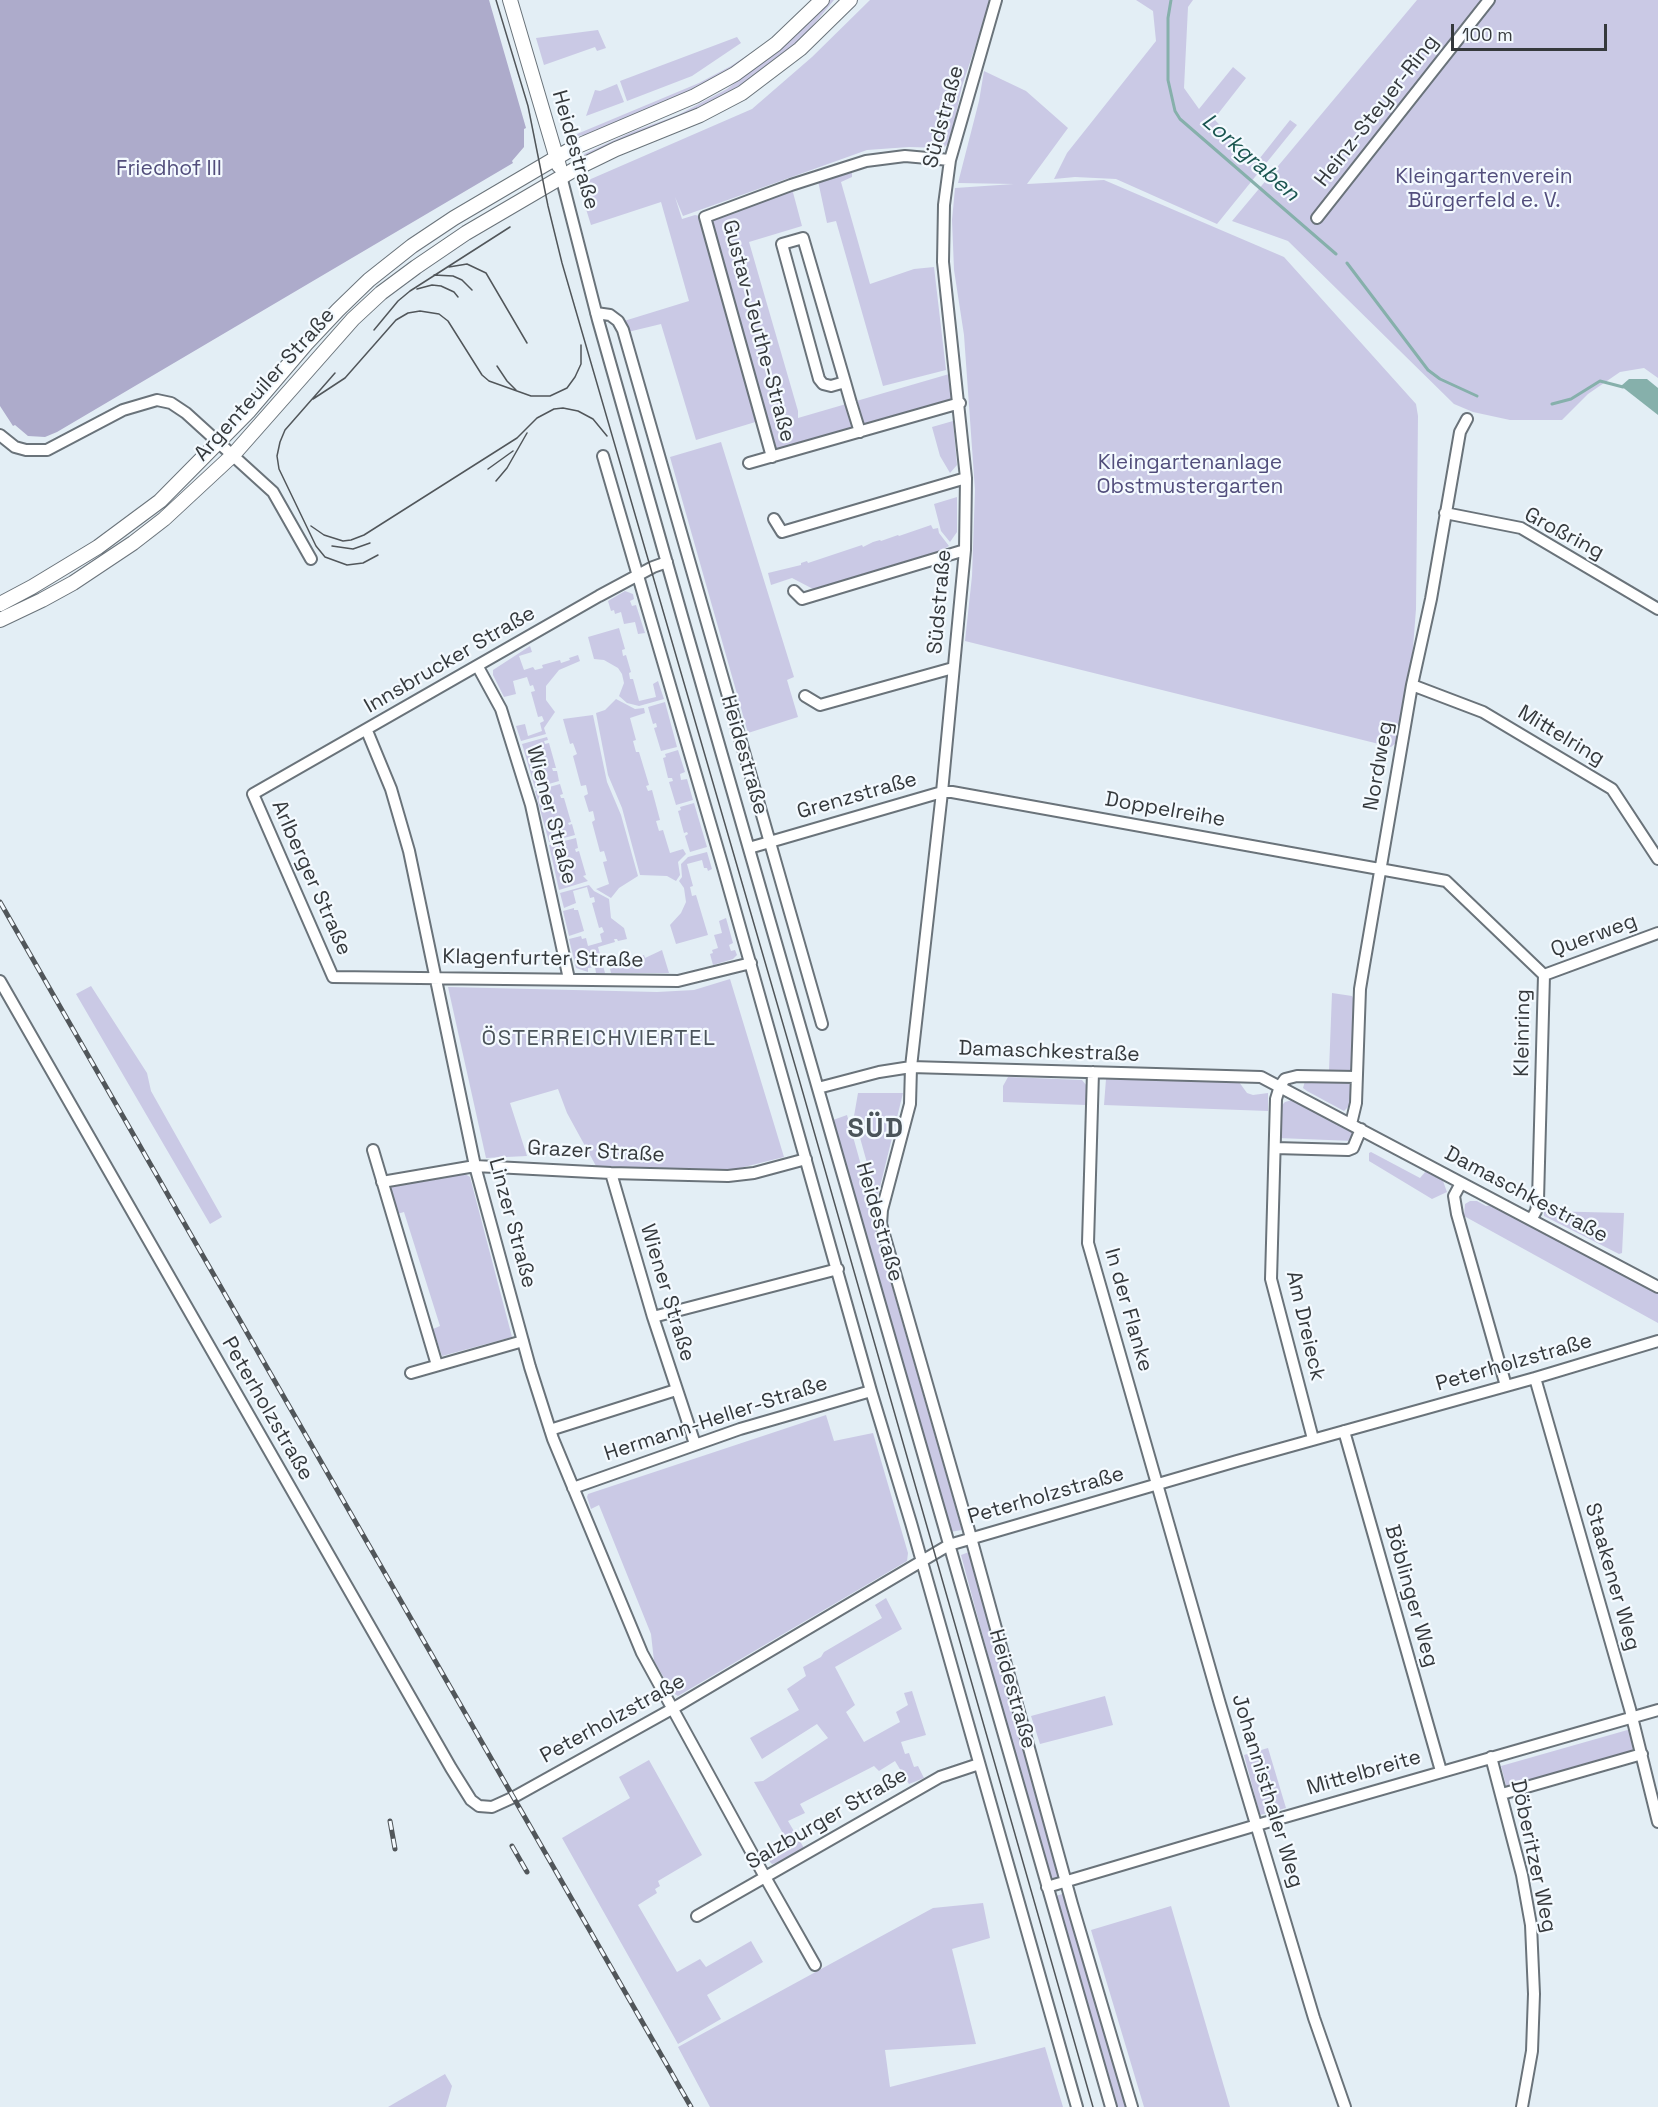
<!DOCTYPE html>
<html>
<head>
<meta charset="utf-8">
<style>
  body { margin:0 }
  #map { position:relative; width:1658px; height:2107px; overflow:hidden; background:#e3eef5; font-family:"Space Grotesk",sans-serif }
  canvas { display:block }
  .scale { position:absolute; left:1451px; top:24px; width:156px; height:27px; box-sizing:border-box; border:3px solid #35393c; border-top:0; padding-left:8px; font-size:18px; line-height:21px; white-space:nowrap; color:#35393c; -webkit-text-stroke:4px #f4faff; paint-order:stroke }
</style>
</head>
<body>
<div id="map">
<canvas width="1658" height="2107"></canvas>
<div class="scale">100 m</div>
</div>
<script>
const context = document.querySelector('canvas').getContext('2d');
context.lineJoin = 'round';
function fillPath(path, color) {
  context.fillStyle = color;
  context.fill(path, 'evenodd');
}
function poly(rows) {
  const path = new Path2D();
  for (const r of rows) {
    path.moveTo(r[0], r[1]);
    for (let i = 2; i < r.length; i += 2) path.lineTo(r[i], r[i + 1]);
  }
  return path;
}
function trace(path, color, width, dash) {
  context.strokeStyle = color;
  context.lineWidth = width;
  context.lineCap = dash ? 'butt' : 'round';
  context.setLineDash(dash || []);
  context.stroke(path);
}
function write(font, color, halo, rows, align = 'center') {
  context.font = font + ' "Space Grotesk",sans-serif';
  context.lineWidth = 4.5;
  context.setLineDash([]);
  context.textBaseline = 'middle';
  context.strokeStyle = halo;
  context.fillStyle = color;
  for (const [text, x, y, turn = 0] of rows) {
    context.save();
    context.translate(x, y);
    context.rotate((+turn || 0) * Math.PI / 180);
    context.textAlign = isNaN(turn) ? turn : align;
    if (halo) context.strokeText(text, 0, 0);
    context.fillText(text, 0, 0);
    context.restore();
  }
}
const green = poly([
  [830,0,834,0,802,39,746,82,700,108,585,157,584,154,632,132,678,115,727,89,771,55],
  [870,0,991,0,962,86,953,128,948,144,943,148,909,147,867,150,683,216,675,197,682,219,695,215,705,217,791,185,802,226,749,242,798,411,798,418,956,372,960,403,772,457,762,420,696,440,661,324,628,332,624,321,689,301,661,202,591,225,586,209,584,182,752,109,812,57],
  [1136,0,1193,0,1188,7,1184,88,1199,109,1233,67,1246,78,1214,119,1256,163,1290,120,1297,125,1217,224,1116,179,1075,177,1054,179,1067,153,1156,41,1153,11],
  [1417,0,1658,0,1658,378,1644,368,1620,372,1588,394,1562,420,1510,420,1473,412,1454,404,1288,241,1232,221],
  [598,30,606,48,597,51,595,47,544,65,536,38],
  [737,37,741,43,692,76,627,101,620,81],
  [755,50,735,67,685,93,585,135,577,136,577,134,699,83,731,66],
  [984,71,1026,91,1068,128,1027,184,1104,180,1284,257,1416,404,1418,416,1416,609,1412,661,1398,741,1391,747,965,641,972,576,975,490,964,335,954,270,952,220,955,188,1014,184,958,183,979,101],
  [617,84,624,102,586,116,595,90,600,91],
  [852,169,852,177,841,182,870,284,914,269,934,267,946,370,883,386,836,221,827,223,818,181],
  [953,421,957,465,950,473,940,456,932,427],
  [721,442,794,677,787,680,798,717,748,733,670,457],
  [957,497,957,532,950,542,941,531,934,504],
  [931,525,933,529,938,528,939,533,949,546,924,561,815,590,792,578,771,585,768,573,801,565,801,563,807,561,808,563,862,545,863,547,873,542,880,540,881,541,898,535,899,536],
  [625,591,633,594,634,599,630,601,632,606,636,605,645,633,638,634,635,622,624,624,621,612,615,614,614,610,611,611,608,601],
  [619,628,625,649,622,650,623,656,626,655,631,672,629,673,630,679,633,679,639,701,656,697,653,684,658,681,664,699,639,706,627,703,619,696,624,683,622,674,618,668,604,660,594,659,588,637],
  [530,646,532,652,519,656,524,670,533,667,535,670,543,668,542,665,560,660,561,663,570,660,569,658,578,655,580,661,559,670,546,686,546,700,555,712,544,728,546,734,521,741,516,726,525,724,528,736,542,731,540,723,544,721,542,716,538,717,531,692,535,691,533,685,530,686,527,677,513,681,516,694,504,697,493,675,493,670],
  [616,699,635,709,644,708,645,713,630,718,636,740,633,741,636,752,639,752,649,785,646,786,648,791,652,790,660,820,656,821,659,831,663,830,670,853,683,849,686,854,678,862,680,875,676,881,667,876,640,875,622,808,608,775,596,713,605,710],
  [665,702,677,747,661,751,654,728,657,727,656,723,653,724,648,707],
  [593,715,607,782,621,815,638,876,619,888,611,898,596,889,609,884,603,862,607,861,604,851,600,852,592,822,595,820,593,811,589,812,584,796,588,794,586,785,581,786,573,756,577,754,573,743,570,744,563,719],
  [547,737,548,740,544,741,545,744,549,743,556,768,552,768,553,771,557,771,559,781,535,788,522,744],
  [678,750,685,772,680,774,681,780,687,779,693,800,676,805,669,782,673,781,672,778,668,778,663,758,666,757,665,754],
  [560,784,563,794,560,795,561,798,564,798,571,822,568,823,569,825,572,824,575,835,549,842,535,791],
  [694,803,707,847,690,852,685,836,688,834,687,832,684,833,678,811,681,810,680,807],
  [576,838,578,848,575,849,576,852,579,851,586,875,583,876,588,881,559,890,549,845],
  [707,852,712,869,708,871,707,868,704,868,702,860,687,864,693,886,690,887,692,896,696,895,708,935,676,944,670,925,681,913,686,902,684,888,679,881,682,877,681,864,688,857],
  [589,885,594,891,609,899,611,918,624,928,627,939,618,941,617,939,614,939,615,942,598,947,605,973,596,973,595,967,588,968,588,972,576,968,569,939,581,936,582,939,586,938,588,946,602,942,600,934,604,932,602,927,599,928,592,903,595,902,594,897,590,898,587,887,573,891,576,903,564,908,560,893],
  [574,908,574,910,578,910,584,931,569,936,563,911],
  [726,918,733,943,729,945,731,951,735,950,737,955,733,959,713,965,710,954,713,953,712,950,718,948,714,935,722,933,719,921],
  [662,950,669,973,611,973,609,965,618,962,619,966,628,963,627,960,644,955,645,958],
  [730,979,784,1157,724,1172,596,1166,567,1113,558,1089,510,1103,527,1156,486,1158,448,987,657,992,694,990],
  [91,986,147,1073,151,1091,222,1217,210,1224,76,994],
  [1332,993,1352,996,1355,1002,1353,1067,1351,1071,1329,1071],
  [1008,1077,1082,1080,1087,1086,1086,1105,1003,1102,1003,1086],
  [1106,1079,1239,1082,1247,1093,1253,1095,1268,1093,1268,1111,1104,1105],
  [1305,1081,1349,1083,1352,1088,1351,1104,1344,1111,1307,1091,1303,1088],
  [858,1093,903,1093,877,1199,854,1116],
  [1292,1100,1353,1131,1353,1141,1278,1138,1279,1108,1285,1102],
  [847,1115,874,1212,876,1231,962,1530,950,1532,833,1120],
  [1371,1152,1420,1178,1426,1171,1439,1177,1443,1181,1447,1192,1432,1199,1369,1161,1369,1153],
  [465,1174,470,1177,512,1337,442,1356,433,1329,440,1326,404,1212,397,1214,391,1195,391,1186],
  [1470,1201,1477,1201,1486,1206,1492,1205,1658,1293,1658,1323,1464,1216,1465,1204],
  [1544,1211,1624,1213,1622,1253,1619,1254,1544,1216],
  [826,1415,834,1441,873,1433,908,1553,907,1561,678,1696,673,1693,654,1661,651,1634,599,1505,591,1509,587,1497,588,1494],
  [969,1552,1061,1880,1049,1883,961,1555],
  [886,1598,902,1629,835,1667,855,1705,846,1712,864,1742,900,1722,896,1712,908,1705,904,1693,912,1691,926,1735,901,1742,905,1754,909,1753,914,1767,918,1766,924,1778,909,1784,895,1761,879,1771,874,1766,800,1804,805,1813,788,1821,804,1848,779,1862,772,1864,768,1860,790,1846,754,1782,763,1781,828,1738,817,1724,762,1759,750,1738,799,1710,787,1689,806,1676,803,1667,821,1657,824,1652,882,1618,875,1605],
  [1105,1696,1113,1725,1040,1744,1031,1716],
  [1631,1729,1637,1752,1507,1789,1501,1766],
  [1268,1748,1286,1808,1260,1815,1244,1755],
  [649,1760,702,1855,658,1881,660,1886,655,1889,657,1893,638,1905,677,1972,700,1959,706,1967,751,1941,763,1962,707,1995,721,2019,678,2044,562,1838,630,1798,619,1777],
  [1065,1893,1129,2107,1114,2107,1053,1897],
  [983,1903,990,1938,952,1949,976,2044,885,2050,890,2087,1045,2047,1063,2107,710,2107,678,2047,933,1908],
  [1171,1906,1230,2107,1144,2107,1091,1930],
  [445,2074,452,2086,446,2107,388,2107]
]);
const forest = poly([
  [0,0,489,0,526,128,524,129,524,147,512,161,513,163,57,432,45,437,28,436,15,425,13,426,0,406]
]);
const water = poly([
  [1629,379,1647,379,1658,388,1658,415,1621,386]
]);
const stream = poly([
  [1171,0,1168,18,1168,80,1175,111,1180,119,1336,254],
  [1347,263,1428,370,1440,379,1477,396],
  [1552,404,1571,399,1600,381,1623,387]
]);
const minor = poly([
  [996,0,950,160,944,205,943,262,966,478,965,550,942,792,911,1067,910,1104,882,1210,881,1224,968,1527,1072,1904,1132,2107],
  [561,176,598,320,682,616,1111,2107],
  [1317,218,1489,0],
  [596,313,610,315,618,321,623,330,822,1024],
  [845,382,831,386,823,384,819,379,782,244,803,238,845,382,851,403,860,432],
  [0,435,15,447,26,450,47,450,123,410,157,400,171,403,186,413,273,492,311,559],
  [603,456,723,867,871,1391,911,1523,1077,2107],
  [772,457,705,217,791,185,866,161,905,156,950,160],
  [749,463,960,403],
  [1445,513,1521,528,1658,609],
  [774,519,782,532,966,478],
  [667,562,653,567,599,596,253,794,333,977,678,981,751,963],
  [794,591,802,599,965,550],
  [478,667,501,709,531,805,569,979],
  [1412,685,1483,712,1612,789,1658,859],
  [805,696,820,705,953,668],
  [367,731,391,789,409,851,475,1166,530,1367,553,1439,642,1653,765,1877,815,1965],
  [749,848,942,792,952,792,1446,881,1544,975,1538,1200,1536,1211,1531,1220],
  [1544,975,1658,933],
  [0,981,451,1768,471,1800,479,1806,492,1807,514,1797,672,1709,949,1545,1237,1461,1535,1378,1658,1341],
  [1093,1072,1088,1243,1220,1704,1314,2018,1345,2107],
  [818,1088,879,1072,911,1067,1261,1077,1658,1287],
  [1351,1124,1356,1103,1360,989,1364,965,1412,685,1431,599,1460,432,1467,419],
  [1275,1148,1348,1150,1353,1148,1361,1129],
  [373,1150,437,1365],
  [611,1173,653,1317,695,1444],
  [382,1182,475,1166,611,1173,728,1176,754,1173,806,1159],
  [1461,1183,1454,1196,1457,1214,1506,1386],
  [653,1317,838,1269],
  [411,1373,523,1341],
  [1535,1378,1630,1709,1658,1822],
  [550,1430,676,1390],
  [1344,1431,1441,1771],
  [1313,1439,1271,1279,1276,1099,1280,1086,1285,1079,1297,1076,1356,1077],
  [573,1488,740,1429,871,1391],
  [1491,1757,1522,1875,1531,1925,1534,1994,1532,2051,1522,2107],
  [1502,1794,1642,1754],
  [1047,1887,1257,1825,1658,1710],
  [697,1916,940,1777,979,1764]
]);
const major = poly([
  [510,0,559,166],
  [0,604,32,587,98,547,160,501,249,411,306,344,338,310,369,280,412,246,454,218,573,148,695,96,735,74,776,44,822,0],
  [0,620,42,600,73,583,133,543,164,519,233,455,353,319,381,293,416,267,466,233,577,168,616,149,700,115,742,93,800,49,850,0]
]);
const tram = poly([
  [496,0,528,106,548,206,562,263,799,1079,1093,2107],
  [449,267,467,264,486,273,527,343],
  [434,275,453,276,462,280,472,290],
  [417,289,432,285,441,286,454,292,458,297],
  [374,330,398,301,410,291,510,227],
  [497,366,507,381,516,390],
  [335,373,285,430,280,442,277,456,279,469,316,546,325,557,347,565,363,563,378,555],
  [313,399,345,378,396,320,408,313,420,311,439,314,448,321,482,375,489,381,531,396,550,396,567,388,575,377,581,364,581,345],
  [488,469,513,451],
  [496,481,507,468,527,433],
  [311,526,324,535,343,541,351,540,364,535,517,438,537,418,554,409,563,408,578,411,593,419,607,436],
  [332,546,353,549,370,543]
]);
const rail = poly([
  [0,902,691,2107],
  [390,1821,395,1849],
  [512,1846,527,1872]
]);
const streetNames = [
  ["Heinz-Steyer-Ring",1377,111,-52],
  ["Südstraße",944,117,-75],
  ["Heidestraße",575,150,74],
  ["Gustav-Jeuthe-Straße",758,331,75],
  ["Argenteuiler Straße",265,385,-48],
  ["Großring",1564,534,28],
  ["Südstraße",940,602,-85],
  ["Innsbrucker Straße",450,660,-30],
  ["Mittelring",1561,736,31],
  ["Heidestraße",744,755,74],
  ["Nordweg",1379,766,-80],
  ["Grenzstraße",857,796,-16],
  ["Doppelreihe",1165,810,10],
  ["Wiener Straße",551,815,75],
  ["Arlberger Straße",311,878,66],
  ["Querweg",1594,936,-20],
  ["Klagenfurter Straße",543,959,1],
  ["Kleinring",1523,1033,-89],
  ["Damaschkestraße",1049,1052,2],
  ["Grazer Straße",596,1152,3],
  ["Damaschkestraße",1526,1195,28],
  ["Heidestraße",879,1222,74],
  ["Linzer Straße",512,1223,75],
  ["Wiener Straße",667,1293,73],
  ["In der Flanke",1128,1310,74],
  ["Am Dreieck",1305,1326,77],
  ["Peterholzstraße",1514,1363,-16],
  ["Peterholzstraße",267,1409,60],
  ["Hermann-Heller-Straße",716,1419,-18],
  ["Peterholzstraße",1046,1496,-16],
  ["Staakener Weg",1612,1577,74],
  ["Böblinger Weg",1411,1596,74],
  ["Heidestraße",1012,1689,74],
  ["Peterholzstraße",613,1719,-29],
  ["Mittelbreite",1364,1773,-16],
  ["Johannisthaler Weg",1267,1791,73],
  ["Salzburger Straße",827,1819,-30],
  ["Döberitzer Weg",1533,1856,78]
];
const parkNames = [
  ["Friedhof III",169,169],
  ["Kleingartenverein",1484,177],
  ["Bürgerfeld e. V.",1484,201],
  ["Kleingartenanlage",1190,463],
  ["Obstmustergarten",1190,487]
];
const waterNames = [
  ["Lorkgraben",1250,158,41]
];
const neighbourhoodNames = [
  ["ÖSTERREICHVIERTEL",599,1039]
];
const districtNames = [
  ["SÜD",876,1130]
];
fillPath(green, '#cac9e5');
fillPath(forest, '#adabcb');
fillPath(water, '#86b0ab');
trace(stream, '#86b0ab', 3);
trace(minor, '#6a737a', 14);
trace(major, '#6a737a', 16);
trace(minor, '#fff', 10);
trace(major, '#fff', 14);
trace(tram, '#51565a', 1.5);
trace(rail, '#51565a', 5);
trace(rail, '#f4faff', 3, [9]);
write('21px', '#35393c', '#f4faff', streetNames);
write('21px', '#524e7c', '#f4faff', parkNames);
write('italic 22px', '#1a5550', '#f4faff', waterNames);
context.letterSpacing = '1.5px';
write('22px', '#4b545a', '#f4faff', neighbourhoodNames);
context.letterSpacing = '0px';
context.letterSpacing = '1.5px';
write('bold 27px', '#4b545a', '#f4faff', districtNames);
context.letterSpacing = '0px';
</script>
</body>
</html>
